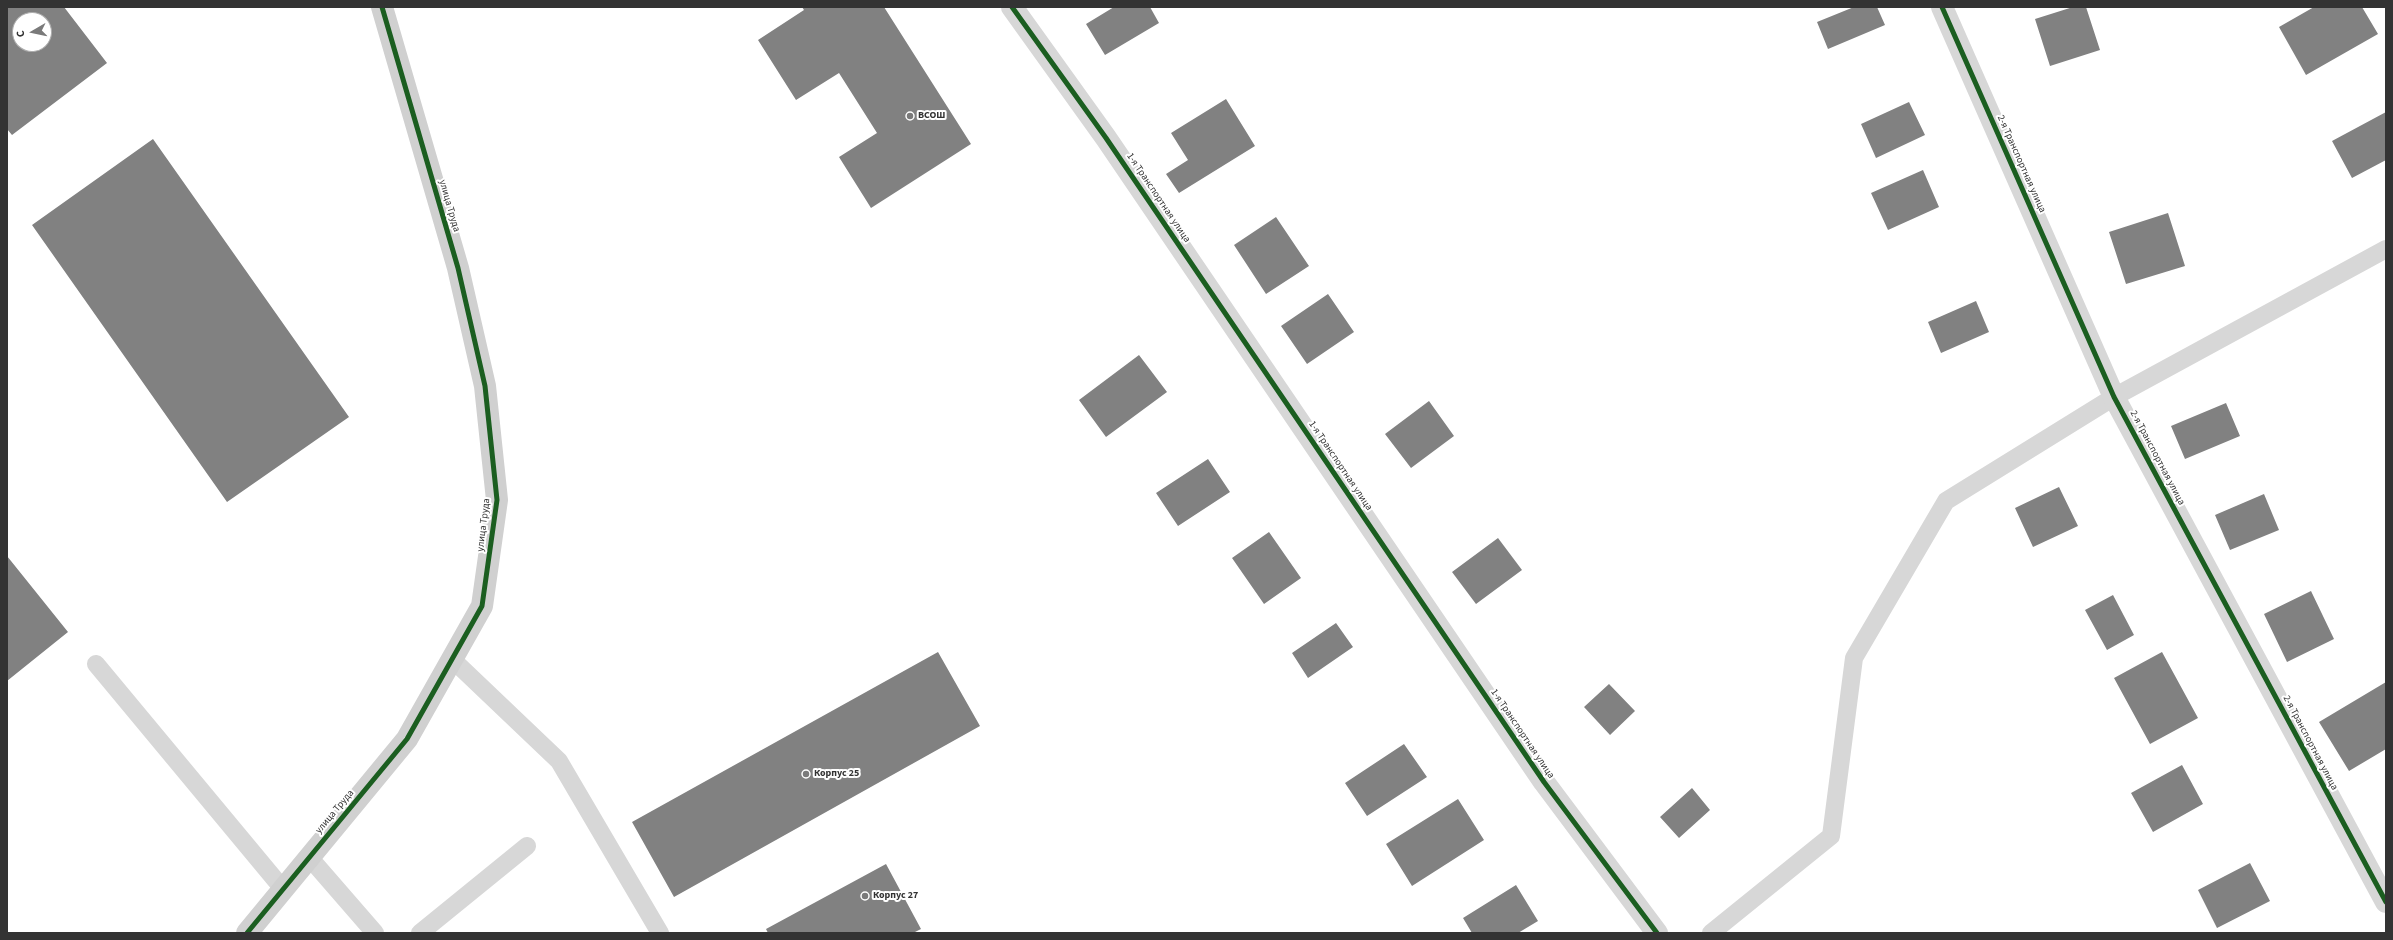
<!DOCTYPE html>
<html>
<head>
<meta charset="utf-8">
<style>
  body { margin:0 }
  #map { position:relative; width:2393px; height:940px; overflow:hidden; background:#fff; font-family:"Source Sans 3",sans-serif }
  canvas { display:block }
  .frame { position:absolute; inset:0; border:8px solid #333; pointer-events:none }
  .north { position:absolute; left:12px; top:12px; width:40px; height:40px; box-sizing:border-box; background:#fff; border:1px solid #adadad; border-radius:50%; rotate:261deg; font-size:11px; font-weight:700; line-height:16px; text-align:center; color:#333 }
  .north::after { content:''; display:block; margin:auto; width:14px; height:18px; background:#7a7a7a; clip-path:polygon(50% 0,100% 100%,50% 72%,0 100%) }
</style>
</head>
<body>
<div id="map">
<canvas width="2393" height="940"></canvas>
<div class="frame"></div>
<div class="north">С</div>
</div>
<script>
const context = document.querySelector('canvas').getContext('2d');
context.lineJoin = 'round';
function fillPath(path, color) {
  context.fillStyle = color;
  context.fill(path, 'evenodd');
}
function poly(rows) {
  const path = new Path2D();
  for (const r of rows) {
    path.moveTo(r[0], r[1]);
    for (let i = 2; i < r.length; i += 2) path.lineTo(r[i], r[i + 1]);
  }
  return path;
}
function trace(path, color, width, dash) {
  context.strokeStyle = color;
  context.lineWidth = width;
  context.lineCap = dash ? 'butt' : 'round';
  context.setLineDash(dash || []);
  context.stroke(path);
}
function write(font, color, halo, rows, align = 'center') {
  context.font = font + ' "Source Sans 3",sans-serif';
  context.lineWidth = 4;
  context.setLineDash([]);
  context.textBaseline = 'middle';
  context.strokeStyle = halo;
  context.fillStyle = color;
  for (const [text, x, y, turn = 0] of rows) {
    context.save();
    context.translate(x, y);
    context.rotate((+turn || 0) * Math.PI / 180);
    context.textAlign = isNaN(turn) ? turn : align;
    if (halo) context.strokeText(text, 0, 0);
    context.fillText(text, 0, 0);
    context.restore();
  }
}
const building = poly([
  [7,7,64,7,107,63,12,135,7,129],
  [20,20,44,20,44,44,20,44],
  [802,7,884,7,971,144,871,208,839,157,877,133,839,73,796,100,758,40,804,10],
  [1114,7,1150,7,1159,23,1105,55,1086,24],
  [1854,7,1877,7,1885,25,1828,49,1817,22],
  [2073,7,2086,7,2100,50,2050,66,2035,19],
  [2314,7,2362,7,2378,34,2306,75,2279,27],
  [1226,99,1255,146,1179,193,1166,174,1188,160,1171,133],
  [1909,102,1925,135,1876,158,1861,124],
  [2386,112,2386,160,2352,178,2332,141],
  [153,139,349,417,227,502,32,225],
  [1923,170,1939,207,1888,230,1871,193],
  [2168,213,2185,266,2126,284,2109,232],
  [1276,217,1309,266,1266,294,1234,245],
  [1328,294,1354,332,1307,364,1281,326],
  [1976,301,1989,332,1941,353,1928,322],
  [1139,355,1167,392,1106,437,1079,400],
  [1429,401,1454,436,1411,468,1385,434],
  [2226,403,2240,436,2185,459,2171,426],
  [1208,459,1230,492,1178,526,1156,493],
  [2059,487,2078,526,2033,547,2015,508],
  [2264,494,2279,530,2230,550,2215,515],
  [1269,532,1301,578,1264,604,1232,558],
  [1498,538,1522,570,1476,604,1452,572],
  [7,556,68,632,7,681],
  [2311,591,2334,639,2287,662,2264,614],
  [2113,595,2134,635,2107,650,2085,610],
  [1336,623,1353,647,1308,678,1292,653],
  [938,652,980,726,674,897,632,822],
  [2162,652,2198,718,2150,744,2114,678],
  [2386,682,2386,749,2349,771,2319,722],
  [1609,684,1635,711,1610,735,1584,707],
  [1404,744,1427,777,1367,816,1345,783],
  [2182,765,2203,804,2153,832,2131,793],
  [1692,788,1710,810,1679,838,1660,817],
  [1458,799,1484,840,1412,886,1386,844],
  [2250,863,2270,901,2217,928,2198,890],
  [886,864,921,929,913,933,768,933,766,929],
  [1516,885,1538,921,1518,933,1472,933,1463,918]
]);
const lane = poly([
  [453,660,559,761,660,933],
  [96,664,283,889],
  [309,857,375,933],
  [420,933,527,846],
  [1711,933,1831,836,1854,658,1946,501,2114,397,2386,249]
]);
const street = poly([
  [1012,7,1106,138,1544,782,1657,933],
  [1942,7,2114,397,2386,902]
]);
const secondary = poly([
  [247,933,407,739,482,606,497,500,485,386,458,268,382,7]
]);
const cycleway = poly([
  [1012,7,1106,138,1544,782,1657,933],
  [1942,7,2114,397,2386,902],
  [247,933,407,739,482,606,497,500,485,386,458,268,382,7]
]);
const markers = [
  [910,116,4,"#7a7a7a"],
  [806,774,4,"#7a7a7a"],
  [865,896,4,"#7a7a7a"]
];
const poiNames = [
  ["ВСОШ",918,116],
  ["Корпус 25",814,774],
  ["Корпус 27",873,896]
];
const streetNames = [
  ["2-я Транспортная улица",2021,164,66],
  ["1-я Транспортная улица",1158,198,56],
  ["улица Труда",449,206,74],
  ["2-я Транспортная улица",2157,458,62],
  ["1-я Транспортная улица",1340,466,56],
  ["улица Труда",484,525,-83],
  ["1-я Транспортная улица",1522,734,56],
  ["2-я Транспортная улица",2310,743,62],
  ["улица Труда",335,812,-50]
];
fillPath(building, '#818181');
trace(lane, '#d7d7d7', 18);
trace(street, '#d7d7d7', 22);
trace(secondary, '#d0d0d0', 22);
trace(cycleway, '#1b5e20', 5);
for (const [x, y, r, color] of markers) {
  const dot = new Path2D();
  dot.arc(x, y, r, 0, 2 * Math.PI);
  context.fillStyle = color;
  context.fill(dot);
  trace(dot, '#fff', 1.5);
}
write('bold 10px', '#333', '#fff', poiNames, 'left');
write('10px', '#333', '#fff', streetNames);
</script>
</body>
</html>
